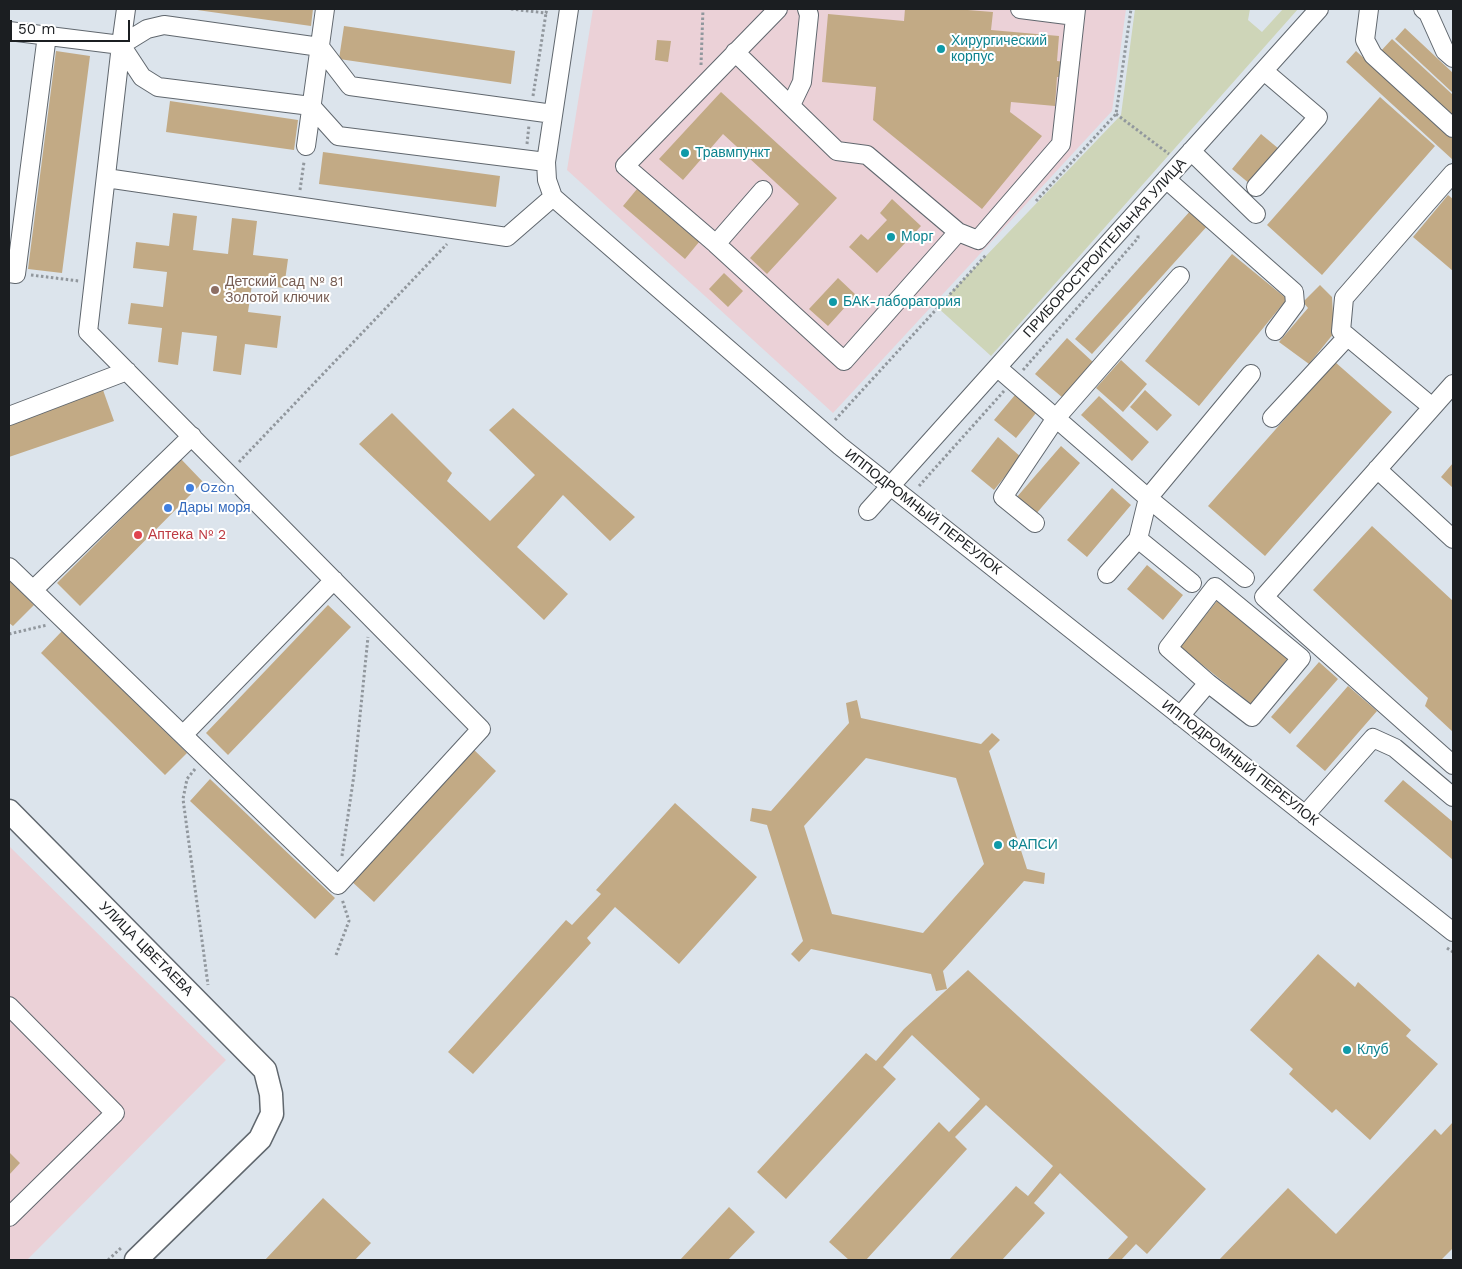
<!DOCTYPE html>
<html>
<head>
<meta charset="utf-8">
<style>
  body { margin:0 }
  #map { position:relative; width:1462px; height:1269px; overflow:hidden; background:#dce4ec; font-family:"Work Sans",sans-serif }
  canvas { display:block }
  .frame { position:absolute; inset:0; border:10px solid #1b1e21; pointer-events:none }
  .scale { position:absolute; left:10px; top:20px; width:120px; height:22px; box-sizing:border-box; border:2px solid #1b1e21; border-top:0; padding-left:6px; font-size:15px; line-height:18px; white-space:nowrap; color:#1b1e21; -webkit-text-stroke:4px #fff; paint-order:stroke }
</style>
</head>
<body>
<div id="map">
<canvas width="1462" height="1269"></canvas>
<div class="frame"></div>
<div class="scale">50 m</div>
</div>
<script>
const context = document.querySelector('canvas').getContext('2d');
context.lineJoin = 'round';
function fillPath(path, color) {
  context.fillStyle = color;
  context.fill(path, 'evenodd');
}
function poly(rows) {
  const path = new Path2D();
  for (const r of rows) {
    path.moveTo(r[0], r[1]);
    for (let i = 2; i < r.length; i += 2) path.lineTo(r[i], r[i + 1]);
  }
  return path;
}
function trace(path, color, width, dash) {
  context.strokeStyle = color;
  context.lineWidth = width;
  context.lineCap = dash ? 'butt' : 'round';
  context.setLineDash(dash || []);
  context.stroke(path);
}
function write(font, color, halo, rows, align = 'center') {
  context.font = font + ' "Work Sans",sans-serif';
  context.lineWidth = 4;
  context.setLineDash([]);
  context.textBaseline = 'middle';
  context.strokeStyle = halo;
  context.fillStyle = color;
  for (const [text, x, y, turn = 0] of rows) {
    context.save();
    context.translate(x, y);
    context.rotate((+turn || 0) * Math.PI / 180);
    context.textAlign = isNaN(turn) ? turn : align;
    if (halo) context.strokeText(text, 0, 0);
    context.fillText(text, 0, 0);
    context.restore();
  }
}
const medical = poly([
  [593,9,1126,9,1112,111,833,413,567,170],
  [9,846,226,1060,27,1260,9,1260]
]);
const green = poly([
  [1135,9,1250,9,1248,20,1262,32,1283,9,1298,9,991,356,937,307,1121,115]
]);
const building = poly([
  [190,9,313,9,311,26],
  [905,9,955,9,993,12,991,30,1059,36,1057,61,1065,62,1064,77,1057,77,1055,106,1011,102,1010,112,1042,136,982,209,873,120,876,87,822,82,828,14,904,21],
  [344,26,515,51,511,84,339,59],
  [1405,28,1453,73,1453,93,1395,39],
  [1392,39,1453,95,1453,120,1380,52],
  [657,40,671,41,668,62,655,60],
  [56,51,90,56,62,273,28,269],
  [1356,51,1453,139,1453,160,1346,62],
  [721,92,837,198,767,274,750,258,799,204,723,134,683,180,659,159],
  [1380,97,1435,146,1322,275,1267,225],
  [170,101,298,120,294,150,166,132],
  [1261,134,1279,149,1250,184,1232,169],
  [323,152,500,176,496,207,319,184],
  [637,189,699,242,685,259,623,206],
  [1448,195,1453,199,1453,271,1413,237],
  [892,199,921,226,877,273,849,247,861,234,868,240,887,220,880,213],
  [1192,209,1209,224,1092,354,1075,339],
  [173,213,197,216,193,250,228,254,232,218,257,221,253,255,288,259,284,288,252,284,248,312,281,316,277,348,245,344,241,375,213,371,217,336,182,332,178,365,158,362,162,328,128,324,131,303,163,307,167,272,133,268,136,242,169,246],
  [1232,254,1287,299,1199,406,1145,361],
  [724,273,743,291,728,307,709,289],
  [838,278,856,295,828,326,809,309],
  [1320,285,1332,297,1334,333,1309,364,1279,342,1308,308,1303,302],
  [1067,338,1094,363,1063,398,1035,374],
  [1121,360,1147,384,1123,412,1096,388],
  [1335,362,1392,412,1265,556,1208,506],
  [103,390,114,421,9,457,9,423],
  [1145,390,1172,415,1157,431,1130,407],
  [1015,395,1036,413,1016,438,994,420],
  [1099,396,1149,442,1132,461,1081,415],
  [513,408,635,517,610,541,563,495,517,547,568,594,544,620,359,444,392,413,452,473,447,481,490,521,535,475,489,430],
  [998,437,1021,457,994,490,971,471],
  [1061,446,1080,463,1035,515,1016,498],
  [181,459,203,482,80,606,57,583],
  [1453,463,1453,488,1441,477],
  [1112,488,1131,505,1087,557,1067,540],
  [1372,526,1453,601,1453,732,1425,706,1428,698,1313,590],
  [1147,565,1183,595,1163,620,1127,589],
  [9,580,34,605,13,626,9,623],
  [1217,601,1288,658,1251,704,1180,647],
  [328,605,351,627,228,755,206,733],
  [62,631,187,753,165,775,41,653],
  [1319,662,1338,679,1290,734,1271,717],
  [1348,686,1377,711,1325,771,1296,746],
  [857,700,861,718,981,744,992,733,1000,740,989,751,1027,869,1045,873,1044,884,1024,881,943,971,947,989,936,991,931,974,811,949,799,962,791,954,803,941,767,825,750,821,752,808,771,811,849,723,846,703],
  [866,758,956,778,984,864,923,933,832,914,804,826],
  [471,747,496,771,374,902,349,879],
  [210,779,335,898,315,919,190,801],
  [1403,780,1453,822,1453,860,1384,801],
  [675,803,757,877,679,964,615,907,587,938,591,943,473,1074,448,1052,566,920,572,925,601,894,596,890],
  [1318,954,1355,987,1358,982,1411,1030,1406,1036,1438,1064,1370,1140,1336,1109,1332,1113,1289,1074,1293,1069,1250,1030],
  [968,970,1206,1189,1147,1254,1136,1244,1121,1260,1107,1260,1128,1237,1060,1173,1034,1203,1045,1213,1002,1260,949,1260,1016,1186,1028,1196,1053,1166,986,1105,955,1137,967,1149,866,1260,849,1260,829,1242,939,1122,949,1132,980,1099,912,1035,883,1067,896,1079,786,1199,757,1172,866,1053,876,1061,904,1029],
  [1453,1122,1453,1248,1441,1260,1219,1260,1288,1188,1336,1234,1435,1129,1441,1135],
  [9,1152,20,1163,9,1175],
  [323,1198,371,1243,355,1260,265,1260],
  [729,1207,755,1232,728,1260,680,1260]
]);
const path = poly([
  [511,9,546,13,547,9],
  [701,65,703,9],
  [533,96,546,13],
  [1116,114,1169,154],
  [527,144,529,125],
  [300,190,304,162],
  [1036,201,1116,114,1131,9],
  [31,275,79,281],
  [1023,370,1138,238,1138,235],
  [835,420,986,255],
  [239,462,447,244],
  [919,486,1004,391],
  [9,634,47,625],
  [195,769,187,779,183,799,208,985],
  [342,856,354,775,368,637],
  [1447,948,1453,952],
  [336,955,349,921,342,899],
  [108,1260,121,1248]
]);
const minor = poly([
  [126,9,121,45,142,77,158,87,311,106,338,136,546,162],
  [569,9,546,162,547,180,553,197,840,446,1453,932],
  [1020,9,1075,16],
  [1369,9,1365,40,1373,55,1453,128],
  [1423,9,1428,13,1445,51,1453,58],
  [9,31,121,45,88,332,481,729,338,885,9,567],
  [121,45,147,29,164,25,320,47,350,86,553,114],
  [735,52,837,151,867,155,958,232,978,240,1061,144,1076,9],
  [791,105,802,82,809,15,807,9],
  [306,146,325,9],
  [1191,151,1256,214],
  [106,178,507,237,553,197],
  [1166,179,1294,292,1295,304,1275,331],
  [1256,187,1318,117,1264,71],
  [763,190,716,244,625,166,778,9],
  [716,244,844,361,958,232],
  [9,273,16,274,47,35],
  [998,368,1148,498,1251,374],
  [1453,384,1264,597,1453,765],
  [1432,407,1341,331,1344,298,1453,173],
  [9,416,127,371],
  [1272,418,1347,337],
  [1377,469,1453,539],
  [868,511,1319,9],
  [1035,523,1003,497,1056,418,1180,276],
  [1138,539,1192,583],
  [1107,574,1138,539,1148,498,1245,578],
  [33,590,192,436],
  [1180,716,1208,683,1252,717,1301,658,1215,587,1168,648,1208,683],
  [183,735,334,580],
  [1305,815,1373,738,1395,748,1453,797],
  [9,1006,115,1113,9,1217]
]);
const major = poly([
  [9,811,265,1070,271,1094,272,1114,260,1139,136,1260]
]);
const markers = [
  [941,49,5,"#0f9aa8"],
  [685,153,5,"#0f9aa8"],
  [891,237,5,"#0f9aa8"],
  [215,290,5,"#8d6e63"],
  [833,302,5,"#0f9aa8"],
  [190,488,5,"#3f7fe0"],
  [168,508,5,"#3f7fe0"],
  [138,535,5,"#e0444e"],
  [998,845,5,"#0f9aa8"],
  [1347,1050,5,"#0f9aa8"]
];
const cultureNames = [
  ["Хирургический",951,41],
  ["корпус",951,57],
  ["Травмпункт",695,153],
  ["Морг",901,237],
  ["БАК-лаборатория",843,302],
  ["ФАПСИ",1008,845],
  ["Клуб",1357,1050]
];
const streetNames = [
  ["ПРИБОРОСТРОИТЕЛЬНАЯ УЛИЦА",1105,248,-48],
  ["ИППОДРОМНЫЙ ПЕРЕУЛОК",923,512,38],
  ["ИППОДРОМНЫЙ ПЕРЕУЛОК",1240,763,38],
  ["УЛИЦА ЦВЕТАЕВА",146,949,45]
];
const educationNames = [
  ["Детский сад № 81",225,282],
  ["Золотой ключик",225,298]
];
const shopNames = [
  ["Ozon",200,488],
  ["Дары моря",178,508]
];
const healthNames = [
  ["Аптека № 2",148,535]
];
fillPath(medical, '#ebd1d7');
fillPath(green, '#ced5b8');
fillPath(building, '#c2aa85');
trace(minor, '#60676e', 20);
trace(major, '#60676e', 25);
trace(path, '#91979d', 3, [2.5, 2.5]);
trace(minor, '#fff', 18);
trace(major, '#fff', 22);
for (const [x, y, r, color] of markers) {
  const dot = new Path2D();
  dot.arc(x, y, r, 0, 2 * Math.PI);
  context.fillStyle = color;
  context.fill(dot);
  trace(dot, '#fff', 2);
}
write('14px', '#0d838f', '#fff', cultureNames, 'left');
write('14px', '#1b1e21', '#fff', streetNames);
write('14px', '#785e54', '#fff', educationNames, 'left');
write('14px', '#366cbe', '#fff', shopNames, 'left');
write('14px', '#be3a42', '#fff', healthNames, 'left');
</script>
</body>
</html>
